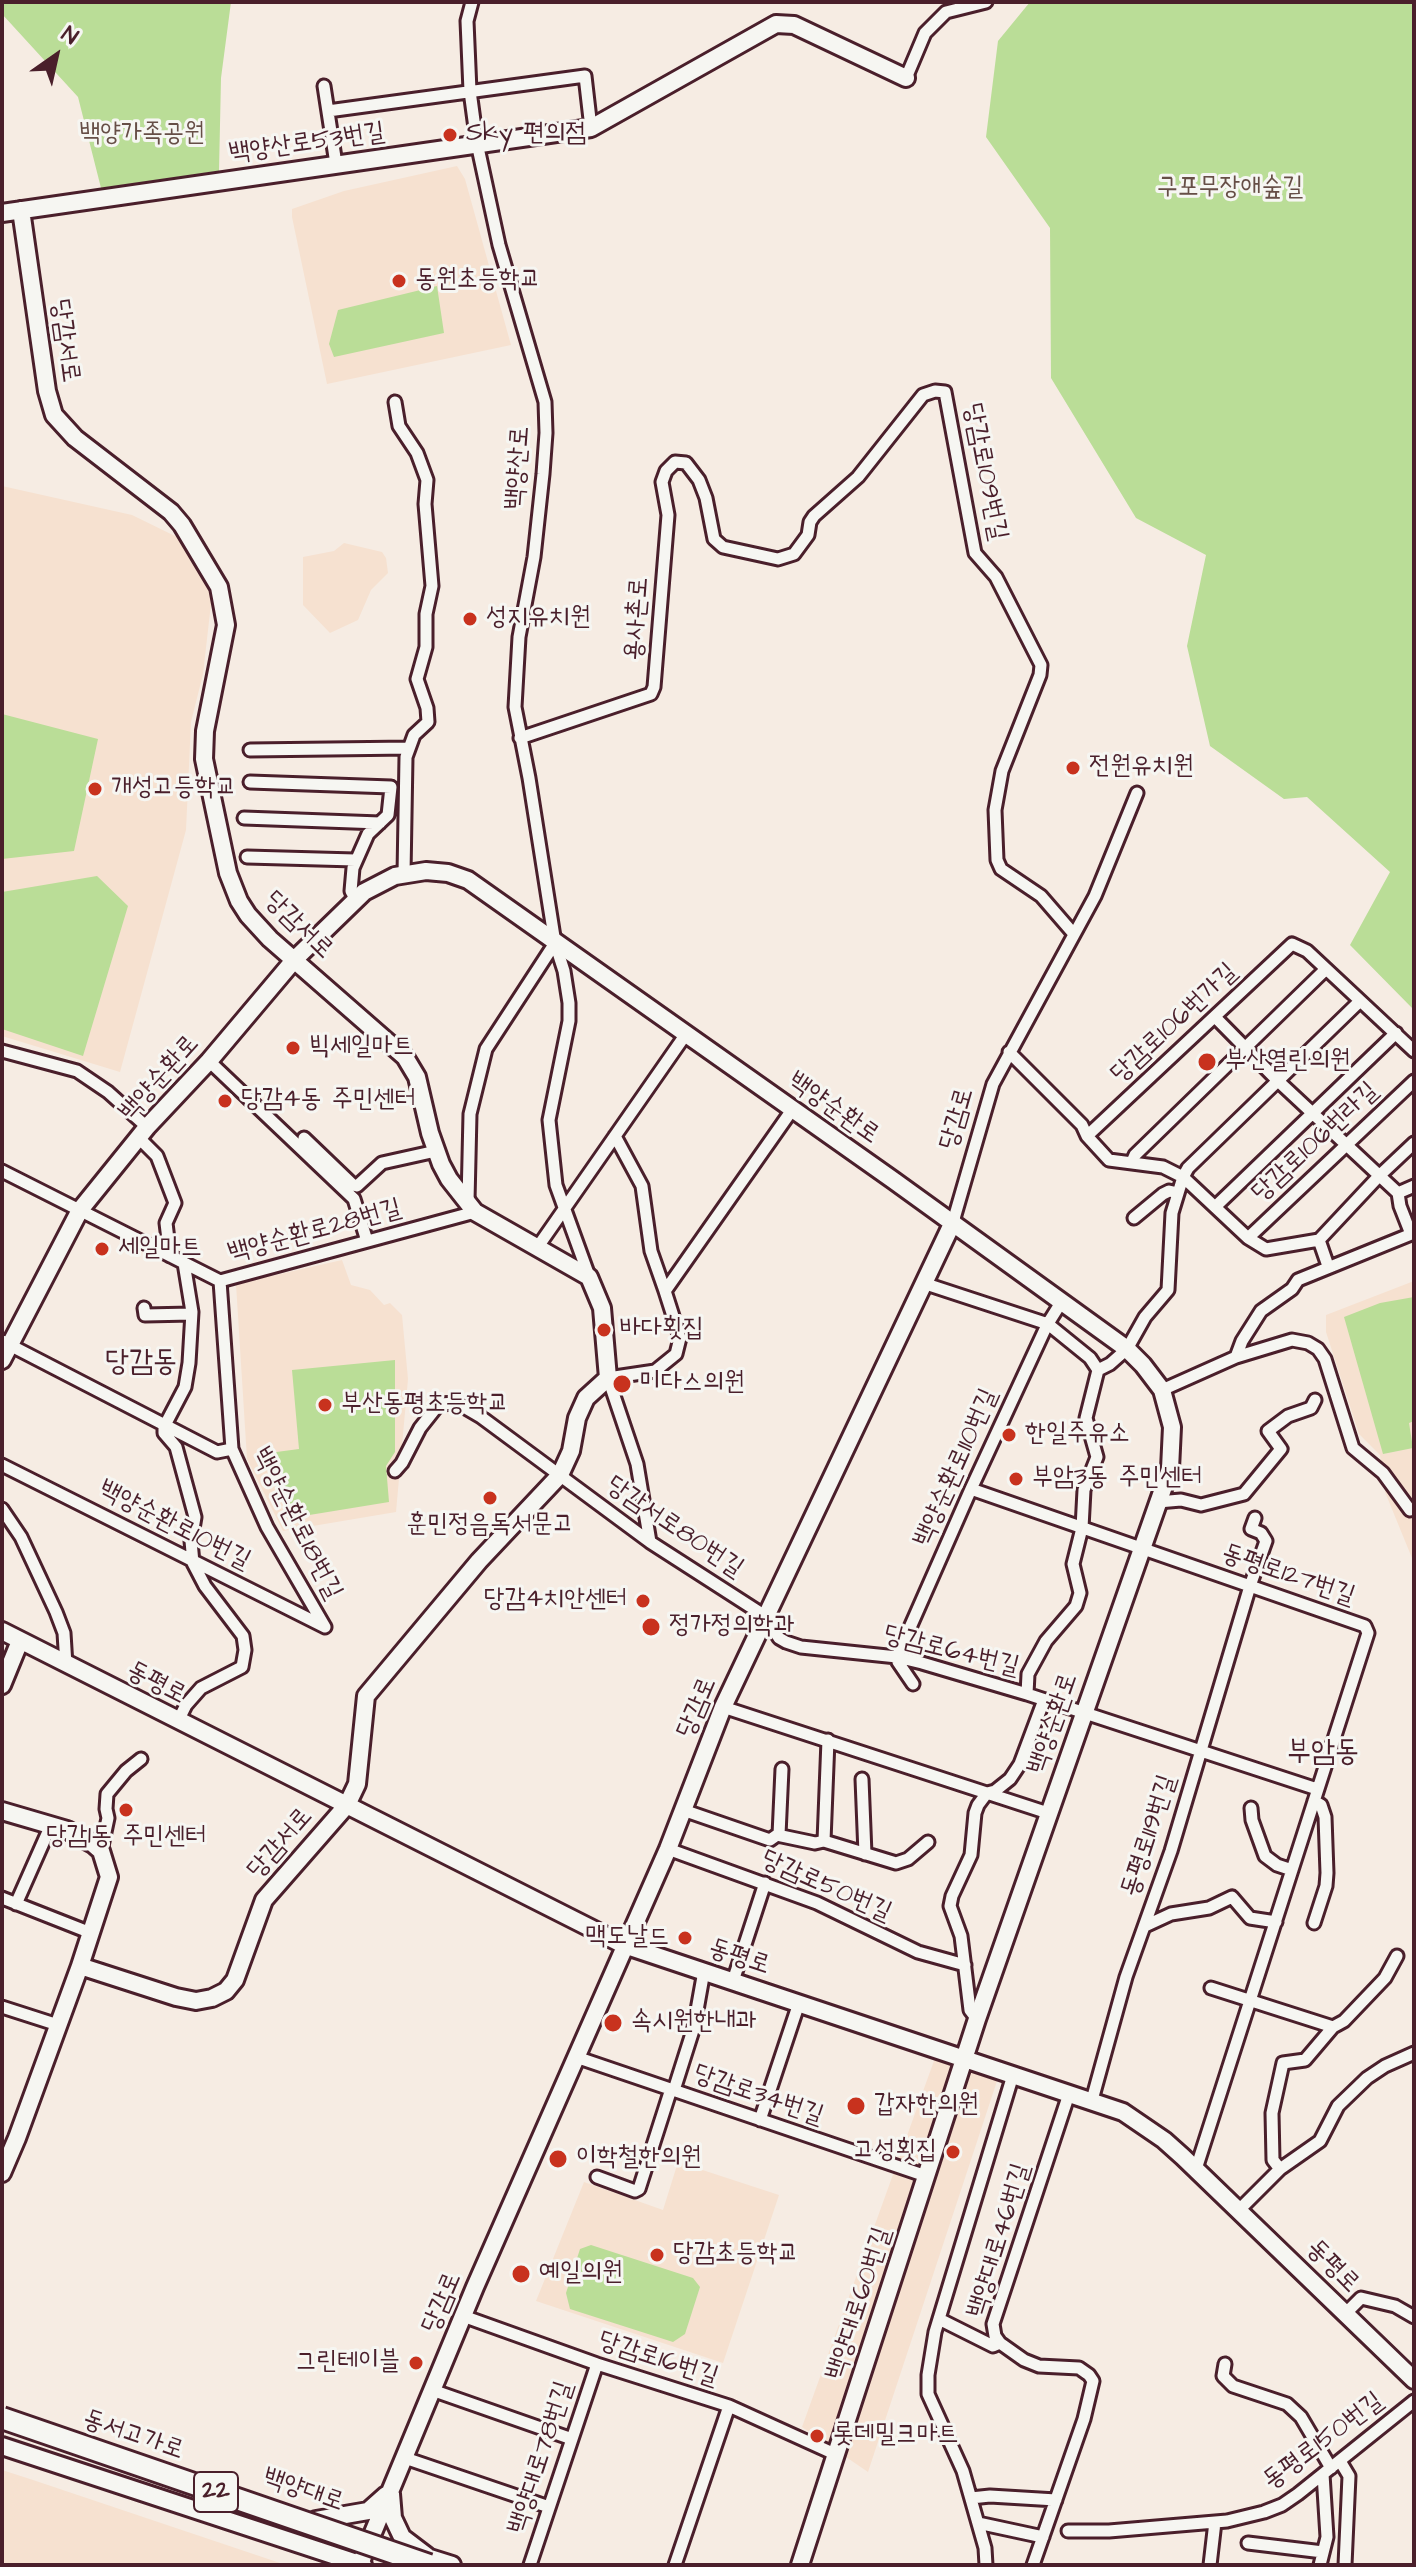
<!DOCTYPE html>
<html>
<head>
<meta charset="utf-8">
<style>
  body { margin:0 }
  #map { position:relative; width:1416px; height:2567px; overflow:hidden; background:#f6ece3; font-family:"Architects Daughter",sans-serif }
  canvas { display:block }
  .frame { position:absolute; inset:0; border:4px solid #4a1f2b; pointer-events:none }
  .north { position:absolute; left:16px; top:16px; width:80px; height:80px; -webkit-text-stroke:6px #f6f6f2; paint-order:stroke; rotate:34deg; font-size:22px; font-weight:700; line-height:32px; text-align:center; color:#4a1f2b }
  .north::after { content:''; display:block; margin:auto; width:28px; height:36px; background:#4a1f2b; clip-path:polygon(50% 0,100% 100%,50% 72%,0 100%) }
</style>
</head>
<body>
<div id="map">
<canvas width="1416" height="2567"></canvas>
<div class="frame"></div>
<div class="north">N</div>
</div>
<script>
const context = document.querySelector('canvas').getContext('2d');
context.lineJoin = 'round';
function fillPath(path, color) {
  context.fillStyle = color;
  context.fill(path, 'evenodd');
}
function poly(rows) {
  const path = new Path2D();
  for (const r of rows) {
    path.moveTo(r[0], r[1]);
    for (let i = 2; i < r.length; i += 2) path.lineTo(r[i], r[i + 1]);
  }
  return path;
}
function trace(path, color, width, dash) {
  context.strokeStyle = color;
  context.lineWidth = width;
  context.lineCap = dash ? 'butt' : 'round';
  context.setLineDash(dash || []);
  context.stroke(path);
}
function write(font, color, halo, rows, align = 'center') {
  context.font = font + ' "Architects Daughter","Poor Story",sans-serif';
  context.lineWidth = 6;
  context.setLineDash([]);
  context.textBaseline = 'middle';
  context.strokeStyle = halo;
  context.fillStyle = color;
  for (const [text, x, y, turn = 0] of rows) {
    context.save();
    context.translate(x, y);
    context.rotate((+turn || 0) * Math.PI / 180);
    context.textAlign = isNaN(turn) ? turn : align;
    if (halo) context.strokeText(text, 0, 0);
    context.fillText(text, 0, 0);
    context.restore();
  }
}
const built = poly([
  [457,166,465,179,511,345,327,384,292,217,292,209,344,191],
  [2,486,132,515,177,537,212,595,203,674,191,722,186,830,120,1072,2,1036],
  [344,543,382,552,386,558,388,573,371,590,358,620,330,633,303,605,303,557,334,551],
  [342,1260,351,1285,370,1290,384,1305,390,1303,402,1315,408,1379,396,1512,283,1531,247,1459,236,1284],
  [1414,1281,1414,1563,1385,1492,1380,1455,1359,1434,1326,1332,1326,1315],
  [935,2058,998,2078,868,2472,802,2427],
  [678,2162,779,2195,723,2363,536,2301,584,2182,663,2210],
  [2,2470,33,2480,286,2565,2,2565]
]);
const green = poly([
  [2,2,231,2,221,78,219,171,101,188,78,97,2,14],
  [1030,2,1414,2,1414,1010,1350,945,1390,872,1307,797,1284,799,1210,746,1187,646,1206,555,1136,518,1051,378,1050,228,986,137,998,41],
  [437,286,444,333,334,357,329,344,338,310],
  [2,714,98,739,74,851,2,859],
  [97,876,128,906,83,1056,2,1029,2,892],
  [1414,1297,1414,1421,1409,1423,1413,1448,1383,1454,1344,1317,1380,1303],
  [395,1360,395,1452,386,1466,389,1502,291,1518,269,1453,299,1449,292,1370],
  [591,2245,693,2278,700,2287,685,2334,673,2342,570,2309,566,2293,580,2249]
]);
const street = poly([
  [472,2,467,21,470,91,477,143,499,245,545,402,546,433,543,474,534,557,519,637,515,707,529,778,555,943,564,971,569,1003,569,1021,549,1120,556,1185,589,1276],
  [906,78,925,33,946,12,986,2],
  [324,86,336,164],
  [328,111,585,76,591,128],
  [395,402,399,426,417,453,427,480,425,504,432,586,426,614,426,647,417,679,427,708,428,722,414,735,406,757,404,874],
  [520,738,651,694,654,687,668,515,662,482,666,471,675,462,686,463,699,480,706,498,714,539,723,547,778,559,794,554,808,535,810,522,814,516,858,477,923,395,935,391,945,392,975,553,996,577,1041,665,1040,675,1002,771,995,810,997,860,1001,869,1041,896,1073,933],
  [250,750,409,748],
  [250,782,391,787,388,815,368,834,353,868,351,891,356,900],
  [244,818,380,823],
  [247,857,355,860],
  [1215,1017,1277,1080,1398,1193],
  [2,1051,77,1071,108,1092,147,1127],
  [1009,1052,1082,1125,1087,1136,1109,1160,1163,1167,1183,1177,1248,1238,1266,1249,1319,1240,1379,1176,1414,1143],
  [209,1061,354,1199,367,1241],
  [615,1136,642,1186,651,1251,665,1291],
  [1087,1136,1292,944,1307,951,1414,1051],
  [139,1138,157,1156,175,1203,166,1223,170,1256],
  [304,1138,353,1185,357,1186,382,1163,436,1151],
  [1132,1162,1135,1155,1325,970],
  [2,1171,220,1281,475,1212],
  [468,1201,470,1114,486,1049,555,943],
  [1216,1206,1396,1033],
  [1134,1218,1163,1194,1169,1191,1178,1193],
  [953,1222,993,1084,1095,896,1137,793],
  [1411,1234,1400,1206,1398,1193,1414,1186],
  [1248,1238,1414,1081],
  [1319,1240,1328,1266],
  [537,1248,686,1034],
  [220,1281,232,1449,267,1527,325,1627],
  [923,1283,1048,1324,1090,1358,1098,1370],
  [144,1308,145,1315,191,1314],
  [2,1341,217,1452,232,1449],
  [1236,1357,1242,1341,1261,1311,1292,1289,1298,1280,1414,1233],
  [1162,1390,1236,1357,1292,1340,1308,1343,1318,1349,1325,1359,1353,1448,1383,1473,1410,1510],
  [2,1465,325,1627],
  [395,1471,402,1463,420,1428,439,1404,457,1403,481,1417,650,1542,765,1616,779,1638,786,1642,801,1647,897,1657,922,1663,1027,1694,1317,1789],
  [971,1489,1365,1626,1368,1633,1196,2169],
  [1158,1502,1181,1500,1201,1505,1244,1494,1281,1449,1268,1431,1288,1416,1311,1408,1315,1400],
  [2,1509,21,1537,56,1612,64,1633,66,1665],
  [650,1542,637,1464,608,1378,655,1371,676,1354,680,1338,665,1291,792,1110],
  [913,1684,898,1662,897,1657,971,1489,1047,1325,1062,1301],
  [1027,1694,1028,1674,1046,1641,1076,1606,1080,1593,1073,1564,1082,1528,1084,1490,1097,1457,1086,1418,1098,1370,1110,1364,1127,1349,1145,1317,1168,1290,1172,1213,1183,1177,1188,1168,1359,1002],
  [723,1707,1048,1813],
  [178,1721,186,1705,201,1688,242,1667,245,1650,243,1636,205,1586,193,1563,191,1541,195,1517,176,1447,164,1433,164,1427,185,1387,189,1363,192,1312,184,1263],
  [828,1740,824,1841,896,1863,908,1859,928,1842],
  [862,1779,865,1854],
  [1314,1801,1321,1805,1325,1817,1327,1873,1326,1886,1314,1923],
  [1251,1808,1252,1820,1265,1856,1277,1865,1292,1870],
  [683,1810,770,1840,777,1835,815,1843,824,1841],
  [779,1835,782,1769],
  [668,1849,817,1903,918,1952,965,1965],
  [101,1851,108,1818,106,1809,107,1794,126,1771,141,1759],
  [2,1898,91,1933],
  [16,1904,51,1825],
  [1145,1926,1171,1914,1209,1908,1232,1897,1250,1918,1276,1922],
  [733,1981,765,1883],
  [1211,1988,1333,2027],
  [2,2007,58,2025],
  [977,2019,970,2010,961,1936,950,1906,952,1896,971,1855,975,1813,978,1805,987,1793,995,1791,1010,1779,1020,1764,1044,1700],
  [576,2057,926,2176],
  [674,2090,694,2027,704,1971],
  [1092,2100,1126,1977,1171,1851,1250,1586,1266,1541,1261,1533,1251,1529,1255,1518],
  [760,2120,799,2003],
  [1280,2169,1273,2160,1272,2113,1283,2063,1305,2060,1333,2027,1344,2021,1385,1978,1397,1956],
  [597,2177,635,2191,639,2189,671,2089],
  [1239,2210,1280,2169,1320,2141,1338,2106,1367,2078,1385,2066,1414,2053],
  [1345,2314,1361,2298,1395,2306,1414,2317],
  [463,2316,597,2364,729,2406,837,2455],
  [939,2319,993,2346,1000,2343],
  [1225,2364,1223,2376,1233,2386,1287,2404,1301,2417,1331,2468],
  [432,2390,572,2439],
  [405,2458,549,2507],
  [1340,2461,1349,2476,1345,2565],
  [971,2498,990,2496,1056,2500],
  [978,2523,1043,2537],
  [1068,2531,1109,2531,1227,2521,1264,2512,1282,2505,1298,2494,1414,2401],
  [1248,2543,1323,2552],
  [530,2565,597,2364],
  [675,2565,729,2406],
  [986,2565,985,2548,963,2471,928,2394,928,2375,935,2332,1013,2075],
  [1033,2565,1084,2419,1093,2381,1089,2375,1079,2368,1039,2366,1024,2360,1000,2343,995,2336,993,2324,1069,2094],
  [1210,2565,1215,2522],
  [1320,2565,1327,2537,1323,2474]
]);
const secondary = poly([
  [21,210,47,391,54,415,75,438,171,512,182,525,219,587,226,625,205,731,204,759,228,873,239,901,248,915,270,939,405,1057,417,1077,430,1133,441,1164,449,1179,475,1212,589,1277,602,1308,608,1378,586,1398,577,1418,571,1451,560,1475,479,1561,366,1696,357,1784,347,1805,264,1900,235,1980,226,1991,212,1998,196,2001,176,1997,80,1966],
  [2,213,591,128,776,24,794,25,906,78],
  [2,1360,80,1210,147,1127,209,1061,295,959,364,892,395,876,426,871,448,873,468,880,893,1180,1127,1349,1143,1365,1162,1390,1172,1427,1170,1469,977,2019,800,2565],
  [2,1631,624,1945,1123,2112,1164,2140,1183,2157,1414,2380],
  [2,1685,20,1641],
  [2,1811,67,1830,93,1844,101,1851,109,1877,80,1966,17,2138,2,2173],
  [2,2446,363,2565],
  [391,2494,393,2518,402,2537,427,2556],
  [316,2520,368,2511,386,2495],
  [417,2554,452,2565],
  [360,2564,475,2287,668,1849,723,1707,953,1222]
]);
const highwayBridge = poly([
  [2,2418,429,2565]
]);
const markers = [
  [450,135,8,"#c8321e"],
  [399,281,8,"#c8321e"],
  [470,619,8,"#c8321e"],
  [1073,768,8,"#c8321e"],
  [95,789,8,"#c8321e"],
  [293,1048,8,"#c8321e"],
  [1207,1062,10,"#c8321e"],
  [225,1101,8,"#c8321e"],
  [102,1249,8,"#c8321e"],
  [604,1330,8,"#c8321e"],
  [622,1384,10,"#c8321e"],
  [325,1405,8,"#c8321e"],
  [1009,1435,8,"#c8321e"],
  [1016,1479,8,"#c8321e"],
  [490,1498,8,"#c8321e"],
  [643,1601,8,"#c8321e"],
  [651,1627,10,"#c8321e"],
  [126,1810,8,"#c8321e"],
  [685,1938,8,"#c8321e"],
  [613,2023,10,"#c8321e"],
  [856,2106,10,"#c8321e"],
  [953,2152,8,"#c8321e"],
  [558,2159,10,"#c8321e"],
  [657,2255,8,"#c8321e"],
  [521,2274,10,"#c8321e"],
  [416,2363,8,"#c8321e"],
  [817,2436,8,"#c8321e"]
];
const shields = [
  [216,2492,44]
];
const shieldNames = [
  ["22",216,2492]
];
const parkNames = [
  ["백양가족공원",142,135],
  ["구포무장애숲길",1230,189]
];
const poiNames = [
  ["Sky 편의점",466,135],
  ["동원초등학교",415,281],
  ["성지유치원",486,619],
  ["전원유치원",1089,768],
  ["개성고등학교",111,789],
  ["빅세일마트",309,1048],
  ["부산열린의원",1225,1062],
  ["당감4동 주민센터",241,1101],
  ["세일마트",118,1249],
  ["바다횟집",620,1330],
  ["미다스의원",640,1384],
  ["부산동평초등학교",341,1405],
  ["한일주유소",1025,1435],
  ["부암3동 주민센터",1032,1479],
  ["훈민정음독서문고",490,1526,"center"],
  ["당감4치안센터",627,1601,"right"],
  ["정가정의학과",669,1627],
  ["당감1동 주민센터",126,1838,"center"],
  ["맥도날드",669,1938,"right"],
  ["속시원한내과",631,2023],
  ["갑자한의원",874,2106],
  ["고성횟집",937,2152,"right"],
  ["이학철한의원",576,2159],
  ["당감초등학교",673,2255],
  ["예일의원",539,2274],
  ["그린테이블",400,2363,"right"],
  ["롯데밀크마트",833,2436]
];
const streetNames = [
  ["백양산로53번길",307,144,-8],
  ["당감서로",64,341,82],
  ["백양산로",519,468,-86],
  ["당감로109번길",984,472,79],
  ["용사촌로",638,619,-86],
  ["당감서로",298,926,44],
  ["당감로106번가길",1175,1024,-43],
  ["백양순환로",160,1079,-48],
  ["백양순환로",833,1109,35],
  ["당감로",958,1119,-74],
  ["당감로106번라길",1316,1143,-43],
  ["백양순환로28번길",315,1232,-15],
  ["백양순환로110번길",957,1468,-66],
  ["백양순환로18번길",296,1524,63],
  ["백양순환로10번길",174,1526,27],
  ["당감서로80번길",674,1528,34],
  ["동평로127번길",1288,1576,19],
  ["당감로64번길",951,1652,14],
  ["동평로",156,1684,27],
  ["당감로",698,1708,-67],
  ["백양순환로",1054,1724,-71],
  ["동평로119번길",1150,1836,-72],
  ["당감서로",281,1844,-49],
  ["당감로50번길",826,1887,24],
  ["동평로",739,1958,18],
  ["당감로34번길",758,2096,19],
  ["백양대로46번길",1000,2241,-73],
  ["동평로",1332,2267,45],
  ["당감로",443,2303,-67],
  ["백양대로60번길",860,2304,-72],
  ["당감로16번길",658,2360,18],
  ["동서고가로",133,2436,19],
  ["동평로150번길",1324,2442,-37],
  ["백양대로78번길",542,2458,-72],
  ["백양대로",303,2491,19]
];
const quarterNames = [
  ["당감동",141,1364],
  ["부암동",1323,1754]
];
fillPath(built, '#f6e1d0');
fillPath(green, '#badd97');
trace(street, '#4a1f2b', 17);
trace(secondary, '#4a1f2b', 22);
trace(street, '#f6f6f2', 11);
trace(secondary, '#f6f6f2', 16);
trace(highwayBridge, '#4a1f2b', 26, []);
trace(highwayBridge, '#f6f6f2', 20);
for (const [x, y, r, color] of markers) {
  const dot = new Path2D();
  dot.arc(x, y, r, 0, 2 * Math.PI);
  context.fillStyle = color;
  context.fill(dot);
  trace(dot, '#f6f6f2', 3);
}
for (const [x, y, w] of shields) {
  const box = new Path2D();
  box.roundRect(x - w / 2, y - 20, w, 40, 6);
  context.fillStyle = '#f6f6f2';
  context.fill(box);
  trace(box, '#4a1f2b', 2);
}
write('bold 24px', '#4a1f2b', null, shieldNames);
write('26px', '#664e46', '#f6f6f2', parkNames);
write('26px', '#4a1f2b', '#f6f6f2', poiNames, 'left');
write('26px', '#4a1f2b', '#f6f6f2', streetNames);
write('30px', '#4a1f2b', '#f6f6f2', quarterNames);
</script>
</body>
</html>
